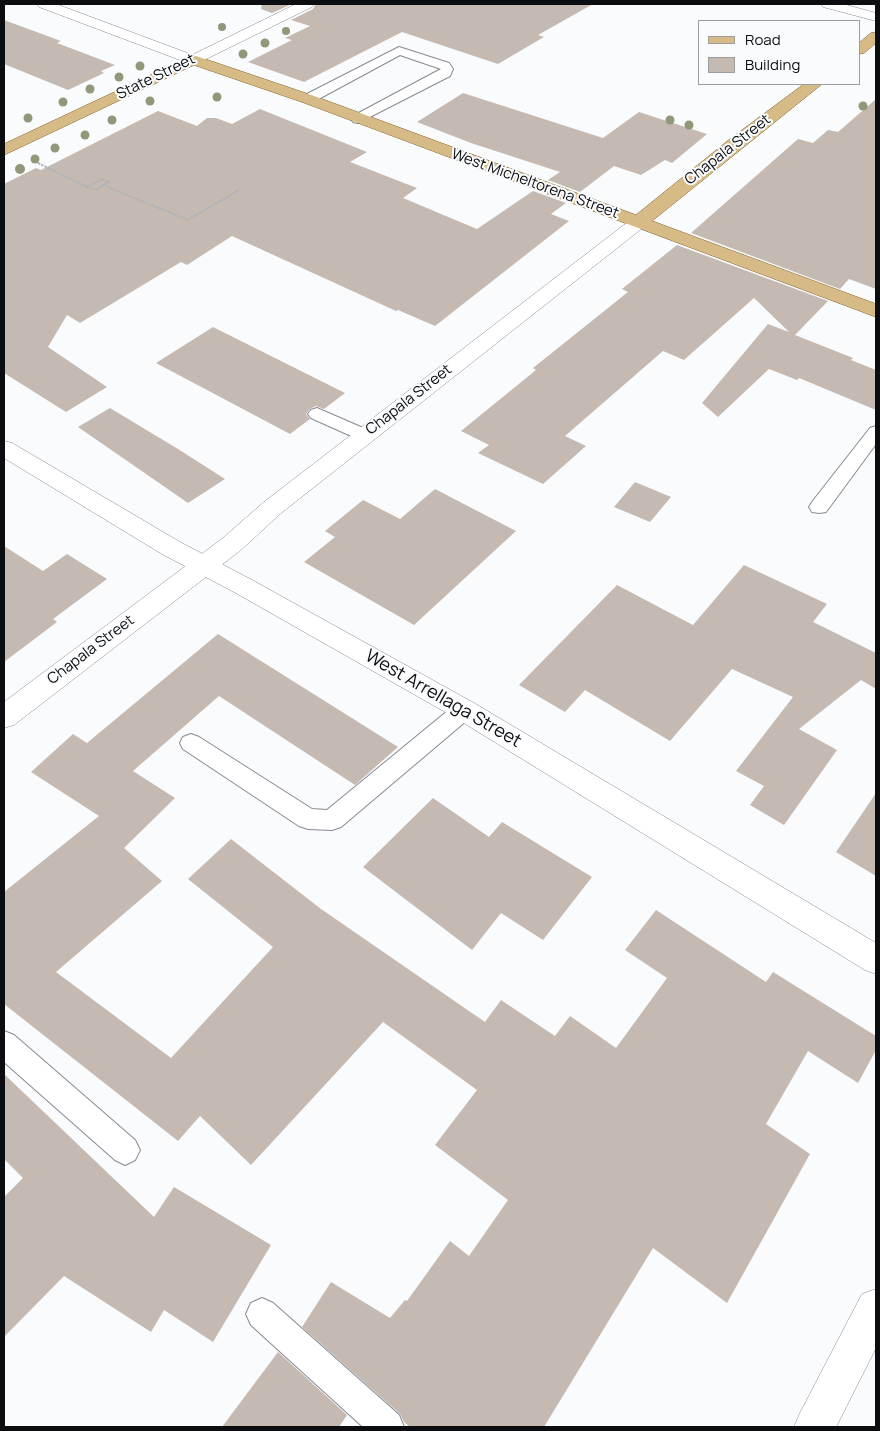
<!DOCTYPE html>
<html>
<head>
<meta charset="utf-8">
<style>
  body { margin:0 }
  #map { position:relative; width:880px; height:1431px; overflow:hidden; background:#fafbfd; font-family:Manrope,sans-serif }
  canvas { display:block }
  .frame { position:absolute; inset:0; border:5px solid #0b0d10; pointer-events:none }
  .legend { position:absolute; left:698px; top:20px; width:162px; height:65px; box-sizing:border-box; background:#fafbfd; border:1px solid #9a9c9e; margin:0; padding:6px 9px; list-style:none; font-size:15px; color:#0b0d10 }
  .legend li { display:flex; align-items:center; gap:10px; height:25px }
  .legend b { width:25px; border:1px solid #9a9c9e }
</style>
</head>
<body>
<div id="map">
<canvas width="880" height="1431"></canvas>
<div class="frame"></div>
<ul class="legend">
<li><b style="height:6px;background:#d7bb86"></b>Road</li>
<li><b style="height:14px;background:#c4bab2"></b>Building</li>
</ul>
</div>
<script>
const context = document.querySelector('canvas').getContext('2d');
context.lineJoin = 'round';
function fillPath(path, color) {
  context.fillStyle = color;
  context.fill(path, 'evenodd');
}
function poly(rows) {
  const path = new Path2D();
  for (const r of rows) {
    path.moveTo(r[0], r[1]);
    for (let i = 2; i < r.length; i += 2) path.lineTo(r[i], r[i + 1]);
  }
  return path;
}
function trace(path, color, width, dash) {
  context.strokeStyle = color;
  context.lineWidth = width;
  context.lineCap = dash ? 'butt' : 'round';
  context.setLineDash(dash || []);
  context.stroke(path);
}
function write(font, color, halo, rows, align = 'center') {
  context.font = font + ' Manrope,sans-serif';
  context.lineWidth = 4;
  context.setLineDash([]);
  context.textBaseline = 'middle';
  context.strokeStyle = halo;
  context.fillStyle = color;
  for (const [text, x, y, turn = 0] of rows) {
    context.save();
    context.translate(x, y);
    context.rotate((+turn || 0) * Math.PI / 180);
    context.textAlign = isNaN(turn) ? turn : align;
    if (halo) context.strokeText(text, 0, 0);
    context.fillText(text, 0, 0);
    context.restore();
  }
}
const building = poly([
  [262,4,292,4,272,13,261,9],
  [316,4,593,4,538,35,544,37,498,64,402,32,304,82,248,62,292,40,285,38,310,26,291,20,313,9],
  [4,20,61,41,57,43,115,65,101,71,104,73,68,90,4,64],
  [463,93,603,138,639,112,707,134,672,163,665,160,641,175,614,166,580,192,548,180,560,172,471,143,417,122],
  [876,99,876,289,849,279,840,289,691,233,798,139,813,143,828,130,838,132],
  [260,109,367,152,350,162,417,188,403,198,477,229,533,191,566,203,551,214,569,221,435,326,398,310,396,311,232,236,187,265,181,262,80,323,67,315,48,347,107,387,66,412,4,373,4,184,36,168,41,170,158,111,197,126,207,118,216,118,232,124],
  [677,245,828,301,795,335,853,358,851,360,876,370,876,410,799,378,797,380,769,369,718,417,702,403,768,324,789,332,754,298,684,360,663,351,565,436,586,446,543,484,478,453,489,445,461,431,536,370,533,368,628,292,622,289],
  [213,327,345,393,324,409,316,406,310,409,306,414,310,419,290,434,156,363],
  [110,408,178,449,225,479,188,503,78,427],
  [635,482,671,497,650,522,614,507],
  [435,489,516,531,414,625,304,562,335,537,325,531,363,500,400,519],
  [4,546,43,571,67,554,107,579,53,619,57,622,4,662],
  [744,565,827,604,813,622,876,653,876,689,861,680,799,729,837,750,784,825,750,805,764,786,736,771,793,697,732,669,670,741,585,690,565,712,519,685,617,585,693,625],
  [218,634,398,747,355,785,219,696,133,771,175,798,124,848,162,881,56,972,171,1058,273,947,188,879,231,839,321,909,485,1022,501,1000,555,1036,570,1016,616,1048,667,978,625,950,656,910,766,982,773,972,876,1036,876,1050,858,1083,808,1051,766,1124,810,1154,727,1303,653,1248,544,1427,410,1427,404,1422,400,1414,302,1327,331,1282,390,1318,405,1300,407,1301,450,1241,469,1256,508,1200,435,1145,477,1090,383,1022,251,1165,200,1116,178,1141,4,1004,4,892,99,816,31,772,73,734,87,743],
  [876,793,876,876,836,852],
  [433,798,489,837,502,822,592,877,543,940,501,913,472,950,363,867],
  [4,1074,154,1217,174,1187,271,1245,213,1342,164,1310,151,1332,64,1276,4,1337,4,1197,23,1178,4,1159],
  [278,1352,347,1415,339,1427,222,1427]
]);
const path = poly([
  [38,163,87,187],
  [102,179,109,182,95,190,87,187,102,179],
  [103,185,188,220,239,190]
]);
const lane = poly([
  [399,47,449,63,453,69,450,76,358,123,353,122,351,119,353,116,441,69,400,55,313,102,303,102,301,99,303,96,399,47],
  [317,408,370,431,373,435,370,439,364,441,358,439,311,418,308,414,311,410,317,408],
  [876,426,876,444,826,512,819,513,812,512,809,507,812,502,870,428,876,426],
  [464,701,472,704,475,710,472,716,341,827,332,830,308,829,299,826,183,749,180,743,183,737,191,734,199,737,312,809,327,810,456,704,464,701],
  [4,1031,14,1035,135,1140,140,1150,135,1160,125,1165,115,1160,4,1062,4,1031],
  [262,1298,273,1303,399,1415,404,1427,363,1427,251,1325,246,1314,251,1303,262,1298]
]);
const street = poly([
  [296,4,314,4,312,7,198,63,193,65,188,63,185,60,188,57,296,4],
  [821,4,843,4,876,13,876,21,823,7,821,4],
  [4,441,12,443,180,542,252,580,474,703,876,943,876,974,865,970,454,717,234,592,162,554,4,458,4,441]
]);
const secondary = poly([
  [37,4,56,4,198,57,201,60,198,63,193,65,188,63,39,7,37,4],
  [639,216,645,218,648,222,645,226,280,514,241,550,14,725,4,728,4,702,223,538,264,502,633,218,639,216],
  [876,1289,876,1348,836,1427,794,1427,800,1413,862,1294,876,1289]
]);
const primary = poly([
  [876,32,876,43,864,53,859,54,859,43,871,33,876,32],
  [193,55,314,96,636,215,730,139,804,84,822,84,652,221,876,304,876,317,302,102,194,65,4,155,4,144,193,55]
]);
const trees = [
  [222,27,4],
  [286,31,4],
  [265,43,4.5],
  [243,54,4.5],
  [140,66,4.5],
  [119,77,4.5],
  [90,89,4.5],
  [217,97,4.5],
  [150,101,4.5],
  [63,102,4.5],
  [863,106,4.5],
  [28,118,4.5],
  [112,120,4.5],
  [670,120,4.5],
  [689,125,4.5],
  [85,135,4.5],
  [55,148,4.5],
  [35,159,4.5],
  [20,169,5]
];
const farStreetnames = [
  ["State Street",156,77,-26],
  ["Chapala Street",728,150,-38],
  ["West Micheltorena Street",535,184,20],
  ["Chapala Street",409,400,-38],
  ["Chapala Street",91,650,-37]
];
const streetNames = [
  ["West Arrellaga Street",443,699,30]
];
fillPath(building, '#c4bab2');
trace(lane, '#878a94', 2);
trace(street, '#878a94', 1);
trace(secondary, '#878a94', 1);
trace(primary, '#7f6029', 1);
trace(path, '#b1b2b4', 2, [2.5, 1]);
fillPath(lane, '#fff');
fillPath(street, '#fff');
fillPath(secondary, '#fff');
fillPath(primary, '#d7bb86');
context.fillStyle = '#919779';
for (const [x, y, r] of trees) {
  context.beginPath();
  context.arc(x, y, r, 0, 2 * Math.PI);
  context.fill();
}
write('15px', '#0b0d10', '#fafbfd', farStreetnames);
write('18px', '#0b0d10', '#fafbfd', streetNames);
</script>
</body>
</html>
